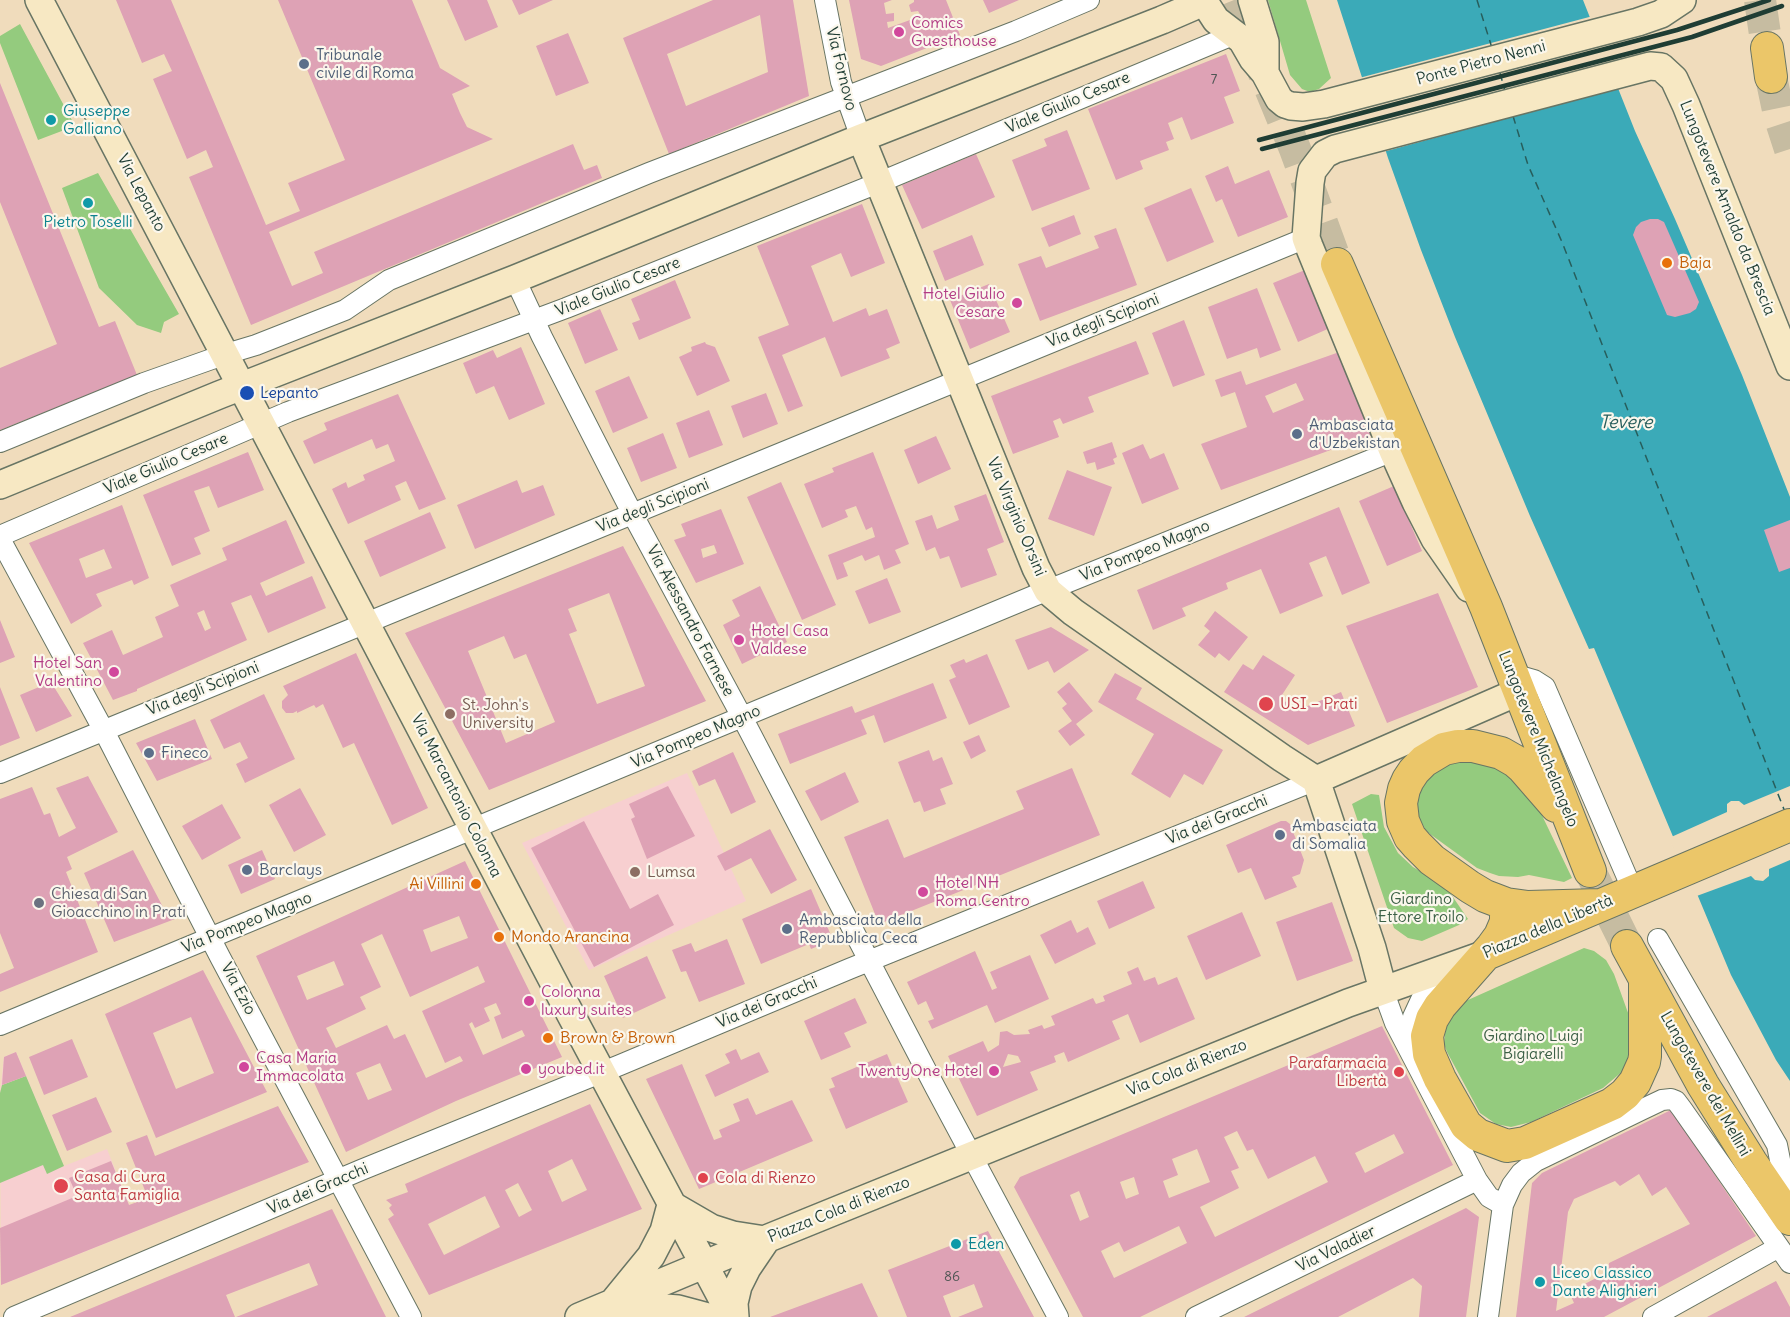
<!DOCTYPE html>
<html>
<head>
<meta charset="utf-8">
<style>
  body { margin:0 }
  canvas { display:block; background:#f0dcbc }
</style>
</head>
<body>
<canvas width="1790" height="1317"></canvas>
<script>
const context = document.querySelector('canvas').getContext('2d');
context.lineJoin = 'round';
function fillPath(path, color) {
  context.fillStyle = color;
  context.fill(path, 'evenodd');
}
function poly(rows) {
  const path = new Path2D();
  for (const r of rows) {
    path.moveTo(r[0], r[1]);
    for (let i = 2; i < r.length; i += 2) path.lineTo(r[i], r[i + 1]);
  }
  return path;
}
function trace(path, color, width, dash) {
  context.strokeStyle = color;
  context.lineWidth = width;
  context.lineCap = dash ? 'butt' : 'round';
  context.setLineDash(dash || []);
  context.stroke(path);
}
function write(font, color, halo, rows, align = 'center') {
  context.font = font + ' Delius,sans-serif';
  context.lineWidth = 4.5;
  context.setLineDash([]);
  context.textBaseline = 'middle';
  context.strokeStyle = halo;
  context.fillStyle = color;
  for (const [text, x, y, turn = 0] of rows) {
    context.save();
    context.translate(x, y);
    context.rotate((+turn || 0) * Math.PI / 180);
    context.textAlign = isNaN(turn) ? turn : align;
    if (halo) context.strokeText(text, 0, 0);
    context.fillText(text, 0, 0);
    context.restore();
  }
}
const built = poly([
  [687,773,746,901,589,970,522,843],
  [16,1052,64,1166,107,1149,139,1230,1,1285,0,1093,4,1057]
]);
const green = poly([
  [1268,0,1306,0,1331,78,1319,89,1310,92,1302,89,1290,75],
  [20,24,75,126,38,140,0,43,0,36],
  [98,173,179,314,164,322,161,333,137,325,99,288,62,188],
  [1447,758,1505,765,1538,807,1572,878,1564,882,1529,875,1518,877,1499,876,1490,873,1477,868,1430,834,1425,829,1417,814,1414,802,1417,783],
  [1371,794,1379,795,1384,827,1398,853,1413,867,1446,887,1468,919,1459,925,1422,941,1408,938,1394,928,1352,804],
  [1584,948,1594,951,1606,960,1614,974,1627,1010,1630,1018,1632,1054,1624,1070,1603,1088,1531,1122,1511,1127,1496,1124,1480,1113,1447,1052,1444,1044,1446,1024,1459,1004],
  [26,1076,64,1166,47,1174,43,1165,0,1183,0,1093,2,1085]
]);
const water = poly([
  [1337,0,1583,0,1635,131,1675,219,1742,375,1790,497,1790,1081,1776,1060,1731,975,1594,648,1589,649,1530,516,1455,337,1421,250,1388,158]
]);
const pier = poly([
  [1593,16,1621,87,1383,152,1359,78],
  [1790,786,1790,860,1769,869,1769,876,1763,881,1755,880,1751,876,1694,897,1669,838,1727,812,1727,804,1731,801,1739,801,1744,805]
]);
const ferry = poly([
  [1477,0,1492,48],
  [1500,73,1505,91],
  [1513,116,1528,165,1562,242,1785,812]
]);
const building = poly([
  [116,0,171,0,266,225,300,211,288,183,345,160,278,0,412,0,440,68,470,86,452,94,460,113,467,127,493,139,269,232,292,286,323,273,314,252,573,144,584,170,597,165,602,178,251,325,189,177,213,167,206,150,187,159,153,79,172,71,164,54,142,63],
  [447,0,487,0,498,27,465,41],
  [512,0,553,0,519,15],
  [713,0,793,0,809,96,669,154,623,38],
  [760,15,768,72,686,106,667,54],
  [849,0,892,0,884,3,886,14,894,13,894,21,887,22,888,28,921,16,918,11,911,12,909,5,914,2,914,0,946,0,960,35,881,66,861,59],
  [983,0,1019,0,989,13],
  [568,33,589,83,556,96,536,46],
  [1226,54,1240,91,1224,97,1234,123,1191,140,1182,117,1168,123,1174,139,1166,142,1169,150,1140,161,1143,169,1116,180,1088,109],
  [0,83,99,327,115,321,137,375,0,430,0,368,57,344,0,202],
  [1067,130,1090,189,1032,211,1012,160,1047,146,1044,139],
  [976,154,995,197,922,229,902,185],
  [1228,166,1235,184,1269,170,1288,217,1238,237,1222,199,1216,202,1205,176],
  [1191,188,1214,242,1167,262,1144,208],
  [862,204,885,263,851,277,841,253,811,266,833,322,866,308,869,316,887,309,900,343,886,349,890,358,841,377,825,337,782,355,803,406,788,412,758,337,789,325,757,246],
  [1074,215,1081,234,1049,247,1041,228],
  [1650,219,1658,219,1664,222,1699,302,1696,309,1690,313,1675,317,1667,315,1633,235,1636,227,1641,222],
  [1116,228,1137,285,1040,321,1018,264,1041,256,1046,268,1099,248,1094,236],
  [972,235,984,265,945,281,933,251],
  [1305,270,1330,328,1298,342,1273,283],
  [675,280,691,318,639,340,632,323,640,320,631,299],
  [989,284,1010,332,970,349,950,300],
  [1257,288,1281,350,1260,358,1257,348,1227,359,1208,307],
  [600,309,618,350,585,364,568,323],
  [1184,320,1205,375,1173,387,1152,333],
  [1136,341,1149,374,1088,397,1094,412,1063,424,1060,418,1053,421,1059,437,1013,454,991,396],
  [705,342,706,344,715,347,730,381,697,396,679,357,692,351,691,347],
  [521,347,545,404,509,420,494,386,476,394,463,363,493,350,497,358],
  [1345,350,1380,432,1221,490,1201,444,1247,427,1235,392,1221,397,1215,380,1241,371,1246,385],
  [1296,383,1304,400,1273,413,1265,396],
  [629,376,648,418,613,433,595,391],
  [766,393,778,424,743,438,731,406],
  [398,394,446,499,419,510,406,481,395,486,401,500,348,524,332,489,346,482,348,488,365,480,363,475,395,461,388,444,376,449,372,439,314,464,303,441,327,430,324,423],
  [709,410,723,445,689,458,676,423],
  [663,433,677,468,641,482,627,448],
  [936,436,951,469,918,484,904,450],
  [1112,442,1117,457,1113,459,1115,464,1097,470,1095,462,1087,464,1083,452],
  [1143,444,1150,459,1164,453,1179,489,1142,504,1122,453],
  [248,452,264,490,218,508,209,486,194,491,210,531,194,538,201,554,172,566,143,495],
  [873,452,909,544,895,550,901,563,884,570,879,555,865,561,862,555,843,563,848,576,837,580,828,555,875,537,872,527,866,530,856,506,845,510,848,517,822,528,804,484,834,472,832,468],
  [1067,470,1112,487,1094,536,1048,519],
  [517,480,522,493,543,485,555,515,475,549,457,505],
  [781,482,836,605,802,620,747,497],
  [1394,486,1422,551,1387,566,1359,501],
  [986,494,1004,542,987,549,997,575,961,588,949,556,940,559,935,547,926,551,915,521,932,515,937,529,959,520,954,506],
  [122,505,149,578,134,585,132,580,96,594,102,606,71,624,29,543],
  [104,549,112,568,86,578,79,559],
  [1339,507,1370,583,1342,595,1326,556,1309,563,1323,596,1280,614,1261,569,1226,583,1228,589,1182,608,1186,616,1153,630,1137,590],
  [721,509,744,564,696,583,674,540,686,536,681,524],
  [714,545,717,553,703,558,701,549],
  [430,512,446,548,380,577,364,541],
  [286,520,305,563,260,583,266,596,312,576,326,608,268,633,251,595,231,603,247,640,137,689,137,691,113,700,83,643,112,630,123,655,163,637,155,617,179,606,170,585,227,560,222,548],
  [204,610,211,628,205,631,197,613],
  [1790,520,1790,568,1779,572,1764,530],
  [623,546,706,701,489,790,405,633],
  [609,593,645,686,597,704,569,634,577,631,568,609],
  [504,636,514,659,526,654,555,722,506,743,468,651],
  [887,578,901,612,869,624,855,591],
  [760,586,787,642,742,664,723,625,740,616,732,600],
  [1438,593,1478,687,1387,723,1346,626],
  [1215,611,1248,637,1229,661,1219,653,1215,658,1198,645,1210,631,1204,626],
  [0,620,15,657,0,663],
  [1051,627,1089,650,1054,673,1048,661,1028,670,1015,640],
  [356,653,428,808,392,825,354,743,343,748,323,704,316,708,314,705,297,713,297,711,293,713,286,713,282,708,282,701,288,695,283,686],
  [987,654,1010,707,969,725,949,680,956,677,950,665,964,659,966,663],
  [1263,655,1295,675,1280,698,1298,710,1341,692,1355,726,1308,745,1224,692,1243,664,1253,670],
  [1115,673,1142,688,1136,699,1223,750,1203,785,1184,774,1170,798,1131,774,1154,734,1098,702],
  [51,682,72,716,36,732,20,695],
  [1069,682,1093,711,1076,724,1085,735,1070,746,1058,731,1072,721,1062,708,1067,704,1057,692],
  [933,683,947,718,884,743,874,715,861,720,867,734,790,764,778,734,852,706,855,713],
  [0,687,20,738,0,746],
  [264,694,295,759,245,783,236,764,248,758,240,742,224,749,210,720],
  [195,719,212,759,157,781,136,743],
  [979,735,986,751,971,759,963,742],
  [929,750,933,761,942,757,953,784,940,789,946,804,924,812,920,801,914,803,898,762],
  [733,752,756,802,731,814,715,779,699,786,692,771],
  [1072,768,1100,835,879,924,844,837,888,819,904,858,1024,809,1016,791],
  [845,772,859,802,821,821,805,791],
  [88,776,118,832,67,857,72,869,66,872,98,952,0,992,0,974,14,968,0,933,0,799,32,787,44,815,50,813,59,837,76,828,56,788],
  [668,786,695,836,647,859,631,819,635,817,629,804],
  [300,788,326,835,294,852,269,805],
  [222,804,241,838,202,860,182,826],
  [584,821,630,909,658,894,674,925,594,967,531,848],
  [1281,821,1286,821,1290,824,1304,860,1300,874,1292,877,1297,887,1265,900,1251,868,1238,873,1226,845],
  [770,829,797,880,771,894,751,858,725,871,717,856],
  [133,850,165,911,170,909,175,919,114,942,84,873],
  [262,850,275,879,241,894,228,865],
  [465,861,562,1057,456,1101,346,1152,256,956],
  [459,916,468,938,431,952,423,930],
  [382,934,410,997,478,966,485,982,422,1011,445,1063,460,1056,463,1061,426,1078,405,1034,394,1039,387,1025,336,1048,326,1028,366,1009,360,997,381,987,361,944],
  [334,961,344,985,307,1000,297,976],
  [496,1003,501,1014,494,1017,502,1039,522,1030,525,1036,483,1055,469,1024,472,1022,475,1028,490,1021,484,1008],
  [380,1063,392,1090,368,1100,356,1073],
  [1143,881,1155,908,1109,929,1097,901],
  [811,889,833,940,811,949,809,944,761,964,742,919],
  [1332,902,1353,961,1297,981,1276,922],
  [1242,912,1261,956,1206,980,1187,936],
  [1071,920,1077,933,1088,927,1096,944,1055,964,1040,935],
  [727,939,745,984,699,1002,686,971,681,972,672,950,691,943,695,952],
  [975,951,992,990,997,988,990,972,1030,955,1049,999,995,1023,987,1005,932,1029,928,1021,934,1019,926,1001,918,1005,907,982],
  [647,956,666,998,623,1018,604,976],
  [1138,967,1144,981,1155,977,1158,985,1177,977,1195,1019,1140,1043,1128,1014,1112,1021,1120,1039,1068,1062,1064,1052,1054,1056,1056,1062,1030,1072,1038,1090,977,1116,948,1056,983,1041,988,1052,999,1045,1000,1032,1007,1031,1014,1035,1030,1034,1028,1030,1042,1025,1044,1029,1055,1025,1051,1016,1093,998,1096,1004,1105,1001,1103,996,1132,984,1127,972],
  [1008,1054,1018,1056,1021,1062,1003,1067],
  [203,970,267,1092,156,1138,105,1014],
  [191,1017,214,1073,176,1089,153,1033],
  [855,998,867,1023,844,1033,851,1047,821,1060,804,1021],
  [1382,1026,1453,1165,1140,1317,1083,1317,1014,1187,1020,1177],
  [1237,1131,1247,1151,1253,1149,1268,1179,1315,1156,1328,1182,1215,1237,1200,1207,1239,1188,1231,1171,1239,1168,1224,1137],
  [1394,1134,1404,1153,1365,1173,1355,1153],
  [1197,1149,1210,1182,1169,1198,1163,1181,1178,1175,1172,1159],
  [1134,1177,1139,1194,1126,1199,1120,1182],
  [1079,1191,1089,1217,1080,1221,1070,1195],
  [1179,1226,1187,1243,1114,1278,1101,1251,1119,1242,1124,1252],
  [72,1039,88,1077,44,1095,29,1057],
  [736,1049,741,1060,759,1052,769,1072,715,1097,705,1075,730,1063,725,1054],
  [16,1052,26,1076,2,1085,4,1057],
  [887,1054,908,1102,846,1129,829,1089,835,1087,831,1078],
  [682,1064,714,1140,722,1137,719,1130,740,1121,733,1104,748,1098,756,1115,792,1100,813,1141,699,1189,646,1079],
  [96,1097,112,1132,67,1151,52,1115],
  [590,1104,642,1209,429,1295,388,1219,394,1215,389,1208,392,1205,386,1200,408,1192,405,1184],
  [572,1159,587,1190,562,1202,548,1171],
  [518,1183,532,1210,519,1217,505,1190],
  [485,1196,500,1227,444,1255,428,1224],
  [278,1106,309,1162,1,1285,0,1228,77,1196,69,1178,111,1161,129,1205,148,1198,126,1143,147,1135,155,1156],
  [1671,1110,1756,1236,1604,1317,1516,1317,1532,1183,1542,1173],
  [1639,1174,1652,1196,1666,1187,1690,1224,1609,1263,1608,1272,1569,1292,1574,1303,1556,1311,1568,1212,1574,1199,1615,1181,1620,1186],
  [1466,1208,1479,1217,1466,1317,1419,1317,1422,1286,1413,1278,1338,1317,1244,1317],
  [332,1209,386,1317,236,1317,318,1285,309,1263,226,1295,235,1317,70,1317],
  [988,1231,1034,1317,958,1317,983,1307,974,1284,943,1296,951,1317,907,1317,888,1270],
  [1776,1281,1790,1307,1790,1317,1707,1317],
  [862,1283,878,1317,770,1317]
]);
const primaryTunnel = poly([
  [1234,0,1295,149,1337,264],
  [1760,0,1767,48],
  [1771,77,1779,115,1790,149],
  [1590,871,1627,946]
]);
const street = poly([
  [825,0,841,82,861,138],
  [515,279,542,337,633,515,742,717,936,1089,1058,1317],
  [0,442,144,383,226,354,256,345,345,310,389,280,649,173,1016,31,1089,0],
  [0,536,288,412,566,308,878,183,1235,34],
  [0,539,104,731,220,957,411,1317],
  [1513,674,1534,680,1545,687,1633,891],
  [0,773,1306,238],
  [1658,939,1777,1145,1782,1170,1780,1204],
  [1383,990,1395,1023,1477,1180,1489,1197,1503,1205,1488,1317],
  [0,1025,1031,597,1393,451],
  [1411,1051,1409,1036,1413,1017,1426,989,1439,971],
  [1503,1205,1512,1185,1521,1173,1536,1161,1641,1110,1662,1100,1671,1099,1676,1101,1682,1109,1790,1263],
  [14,1317,361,1170,620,1065,849,969,1316,780],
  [1196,1317,1477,1180],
  [1653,1317,1779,1247]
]);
const secondary = poly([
  [39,0,564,1002,732,1317],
  [1203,0,1216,20,1242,40,1253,59,1265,73,1279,99,1285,104,1291,106,1303,107,1324,104,1638,22,1661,14,1682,0],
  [1252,0,1265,42,1265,73],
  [861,138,1036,568,1048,591,1073,612,1282,758,1316,780],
  [0,485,219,395,515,279,861,138,1162,20,1192,7,1203,0],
  [1469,588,1435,539,1416,502,1393,451,1309,246,1306,238,1310,183,1312,171,1325,154,1335,149,1650,66,1661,67,1674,79,1686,105,1790,366],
  [1316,780,1520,691],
  [1316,780,1372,948,1383,990],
  [673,1206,711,1228,733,1235,765,1240],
  [615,1300,651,1256,664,1231,671,1205],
  [616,1304,678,1309,708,1317],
  [579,1317,739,1250,1348,1003,1486,954],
  [735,1317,734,1303,738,1286,747,1268,766,1240]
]);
const primary = poly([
  [1767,48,1771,77],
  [1337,264,1486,607,1590,871],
  [1556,806,1523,768,1515,761,1501,753,1473,746,1458,746,1444,749,1424,761,1414,771,1408,780,1404,789,1401,803,1403,821,1410,837,1417,845,1432,860,1470,887,1485,896,1506,904,1528,907,1599,905],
  [1506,904,1506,922,1500,936,1492,947,1440,1006,1432,1019,1427,1036,1429,1054,1440,1079,1466,1125,1478,1135,1507,1146,1525,1143,1612,1104,1625,1094,1635,1082,1644,1062,1645,1056,1645,979],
  [1627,946,1703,1085,1751,1162,1790,1219],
  [1486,954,1790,825]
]);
const rail = poly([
  [1259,140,1677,30,1769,0],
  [1262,149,1692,37,1782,6]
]);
const markers = [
  [899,32,6,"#d1479c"],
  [304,64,6,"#5c6f8a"],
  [51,120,6,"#0f9aa8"],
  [88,203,6,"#0f9aa8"],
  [1667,263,6,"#e8710a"],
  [1017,303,6,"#d1479c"],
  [247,393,8,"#1a4fb4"],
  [1297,434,6,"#5c6f8a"],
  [739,640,6,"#d1479c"],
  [114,672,6,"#d1479c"],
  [1266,704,8,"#e0444e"],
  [450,714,6,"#8d6e63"],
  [149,753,6,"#5c6f8a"],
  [1280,835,6,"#5c6f8a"],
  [247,870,6,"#5c6f8a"],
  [635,872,6,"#8d6e63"],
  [476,884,6,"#e8710a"],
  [923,892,6,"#d1479c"],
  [39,903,6,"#6b7280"],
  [787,929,6,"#5c6f8a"],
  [499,937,6,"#e8710a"],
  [529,1001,6,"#d1479c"],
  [548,1038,6,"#e8710a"],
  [244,1067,6,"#d1479c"],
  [526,1069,6,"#d1479c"],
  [994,1071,6,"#d1479c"],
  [1399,1072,6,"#e0444e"],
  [703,1178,6,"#e0444e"],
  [61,1186,8,"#e0444e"],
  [956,1244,6,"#0f9aa8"],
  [1540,1282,6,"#0f9aa8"]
];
const numberNames = [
  ["7",1214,80],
  ["86",952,1277]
];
const hotelNames = [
  ["Comics",911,23],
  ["Guesthouse",911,41],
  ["Hotel Giulio",1005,294,"right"],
  ["Cesare",1005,312,"right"],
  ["Hotel Casa",751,631],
  ["Valdese",751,649],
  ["Hotel San",102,663,"right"],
  ["Valentino",102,681,"right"],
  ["Hotel NH",935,883],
  ["Roma Centro",935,901],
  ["Colonna",541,992],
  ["luxury suites",541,1010],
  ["Casa Maria",256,1058],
  ["Immacolata",256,1076],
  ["youbed.it",538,1069],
  ["TwentyOne Hotel",982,1071,"right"]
];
const serviceNames = [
  ["Tribunale",316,55],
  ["civile di Roma",316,73],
  ["Ambasciata",1309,425],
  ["d'Uzbekistan",1309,443],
  ["Fineco",161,753],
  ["Ambasciata",1292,826],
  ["di Somalia",1292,844],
  ["Barclays",259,870],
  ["Ambasciata della",799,920],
  ["Repubblica Ceca",799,938]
];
const streetNames = [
  ["Ponte Pietro Nenni",1481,63,-15],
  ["Via Fornovo",841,69,76],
  ["Viale Giulio Cesare",1068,103,-23],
  ["Via Lepanto",141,193,62],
  ["Lungotevere Arnaldo da Brescia",1727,208,68],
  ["Viale Giulio Cesare",618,287,-22],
  ["Via degli Scipioni",1103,321,-22],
  ["Viale Giulio Cesare",166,464,-23],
  ["Via degli Scipioni",653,506,-22],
  ["Via Virginio Orsini",1016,517,67],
  ["Via Pompeo Magno",1145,551,-22],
  ["Via Alessandro Farnese",690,621,62],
  ["Via degli Scipioni",203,689,-22],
  ["Via Pompeo Magno",696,737,-23],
  ["Lungotevere Michelangelo",1538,739,68],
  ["Via Marcantonio Colonna",456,796,63],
  ["Via dei Gracchi",1217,820,-22],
  ["Via Pompeo Magno",247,923,-22],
  ["Piazza della Libertà",1548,927,-23],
  ["Via Ezio",238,989,62],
  ["Via dei Gracchi",767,1003,-23],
  ["Via Cola di Rienzo",1187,1068,-22],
  ["Lungotevere dei Mellini",1705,1084,60],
  ["Via dei Gracchi",318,1189,-23],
  ["Piazza Cola di Rienzo",839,1210,-22],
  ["Via Valadier",1336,1249,-26]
];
const cultureNames = [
  ["Giuseppe",63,111],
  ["Galliano",63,129],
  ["Pietro Toselli",88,222,"center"],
  ["Eden",968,1244],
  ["Liceo Classico",1552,1273],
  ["Dante Alighieri",1552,1291]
];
const foodNames = [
  ["Baja",1679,263],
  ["Ai Villini",464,884,"right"],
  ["Mondo Arancina",511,937],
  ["Brown & Brown",560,1038]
];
const transitNames = [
  ["Lepanto",260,393]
];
const healthNames = [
  ["USI – Prati",1280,704],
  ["Parafarmacia",1387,1063,"right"],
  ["Libertà",1387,1081,"right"],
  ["Casa di Cura",74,1177],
  ["Santa Famiglia",74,1195],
  ["Cola di Rienzo",715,1178]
];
const educationNames = [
  ["St. John's",462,705],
  ["University",462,723],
  ["Lumsa",647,872]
];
const worshipNames = [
  ["Chiesa di San",51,894],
  ["Gioacchino in Prati",51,912]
];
const parkNames = [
  ["Giardino",1421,899],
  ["Ettore Troilo",1421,917],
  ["Giardino Luigi",1533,1036],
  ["Bigiarelli",1533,1054]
];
const waterNames = [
  ["Tevere",1626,423]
];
fillPath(built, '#f7cfd0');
fillPath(green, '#94cb7e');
fillPath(water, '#3baab8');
fillPath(pier, '#f0dcbc');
trace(ferry, '#275e5c', 1.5, [8, 6]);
fillPath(building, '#dea2b5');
trace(primaryTunnel, '#c6bca1', 32, [32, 16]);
trace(street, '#687564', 22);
trace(secondary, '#687564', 30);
trace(primary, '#687564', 34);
trace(street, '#fff', 20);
trace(secondary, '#f7e8c3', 27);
trace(primary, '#ebc669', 32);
trace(rail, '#1f3d34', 4.5);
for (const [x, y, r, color] of markers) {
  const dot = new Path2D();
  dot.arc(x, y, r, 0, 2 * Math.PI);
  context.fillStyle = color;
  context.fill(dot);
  trace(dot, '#fbf7ec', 2);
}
write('14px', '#4f5654', null, numberNames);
write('16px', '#b23c85', '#fbf7ec', hotelNames, 'left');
write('16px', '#4e5e75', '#fbf7ec', serviceNames, 'left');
write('16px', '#1f3d34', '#fbf7ec', streetNames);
write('16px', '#0d838f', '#fbf7ec', cultureNames, 'left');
write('16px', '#c56008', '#fbf7ec', foodNames, 'left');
write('16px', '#164399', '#fbf7ec', transitNames, 'left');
write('16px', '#be3a42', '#fbf7ec', healthNames, 'left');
write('16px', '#785e54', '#fbf7ec', educationNames, 'left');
write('16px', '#5b616d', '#fbf7ec', worshipNames, 'left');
write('16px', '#3c6046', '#fbf7ec', parkNames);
write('italic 18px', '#275e5c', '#fbf7ec', waterNames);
</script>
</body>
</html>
